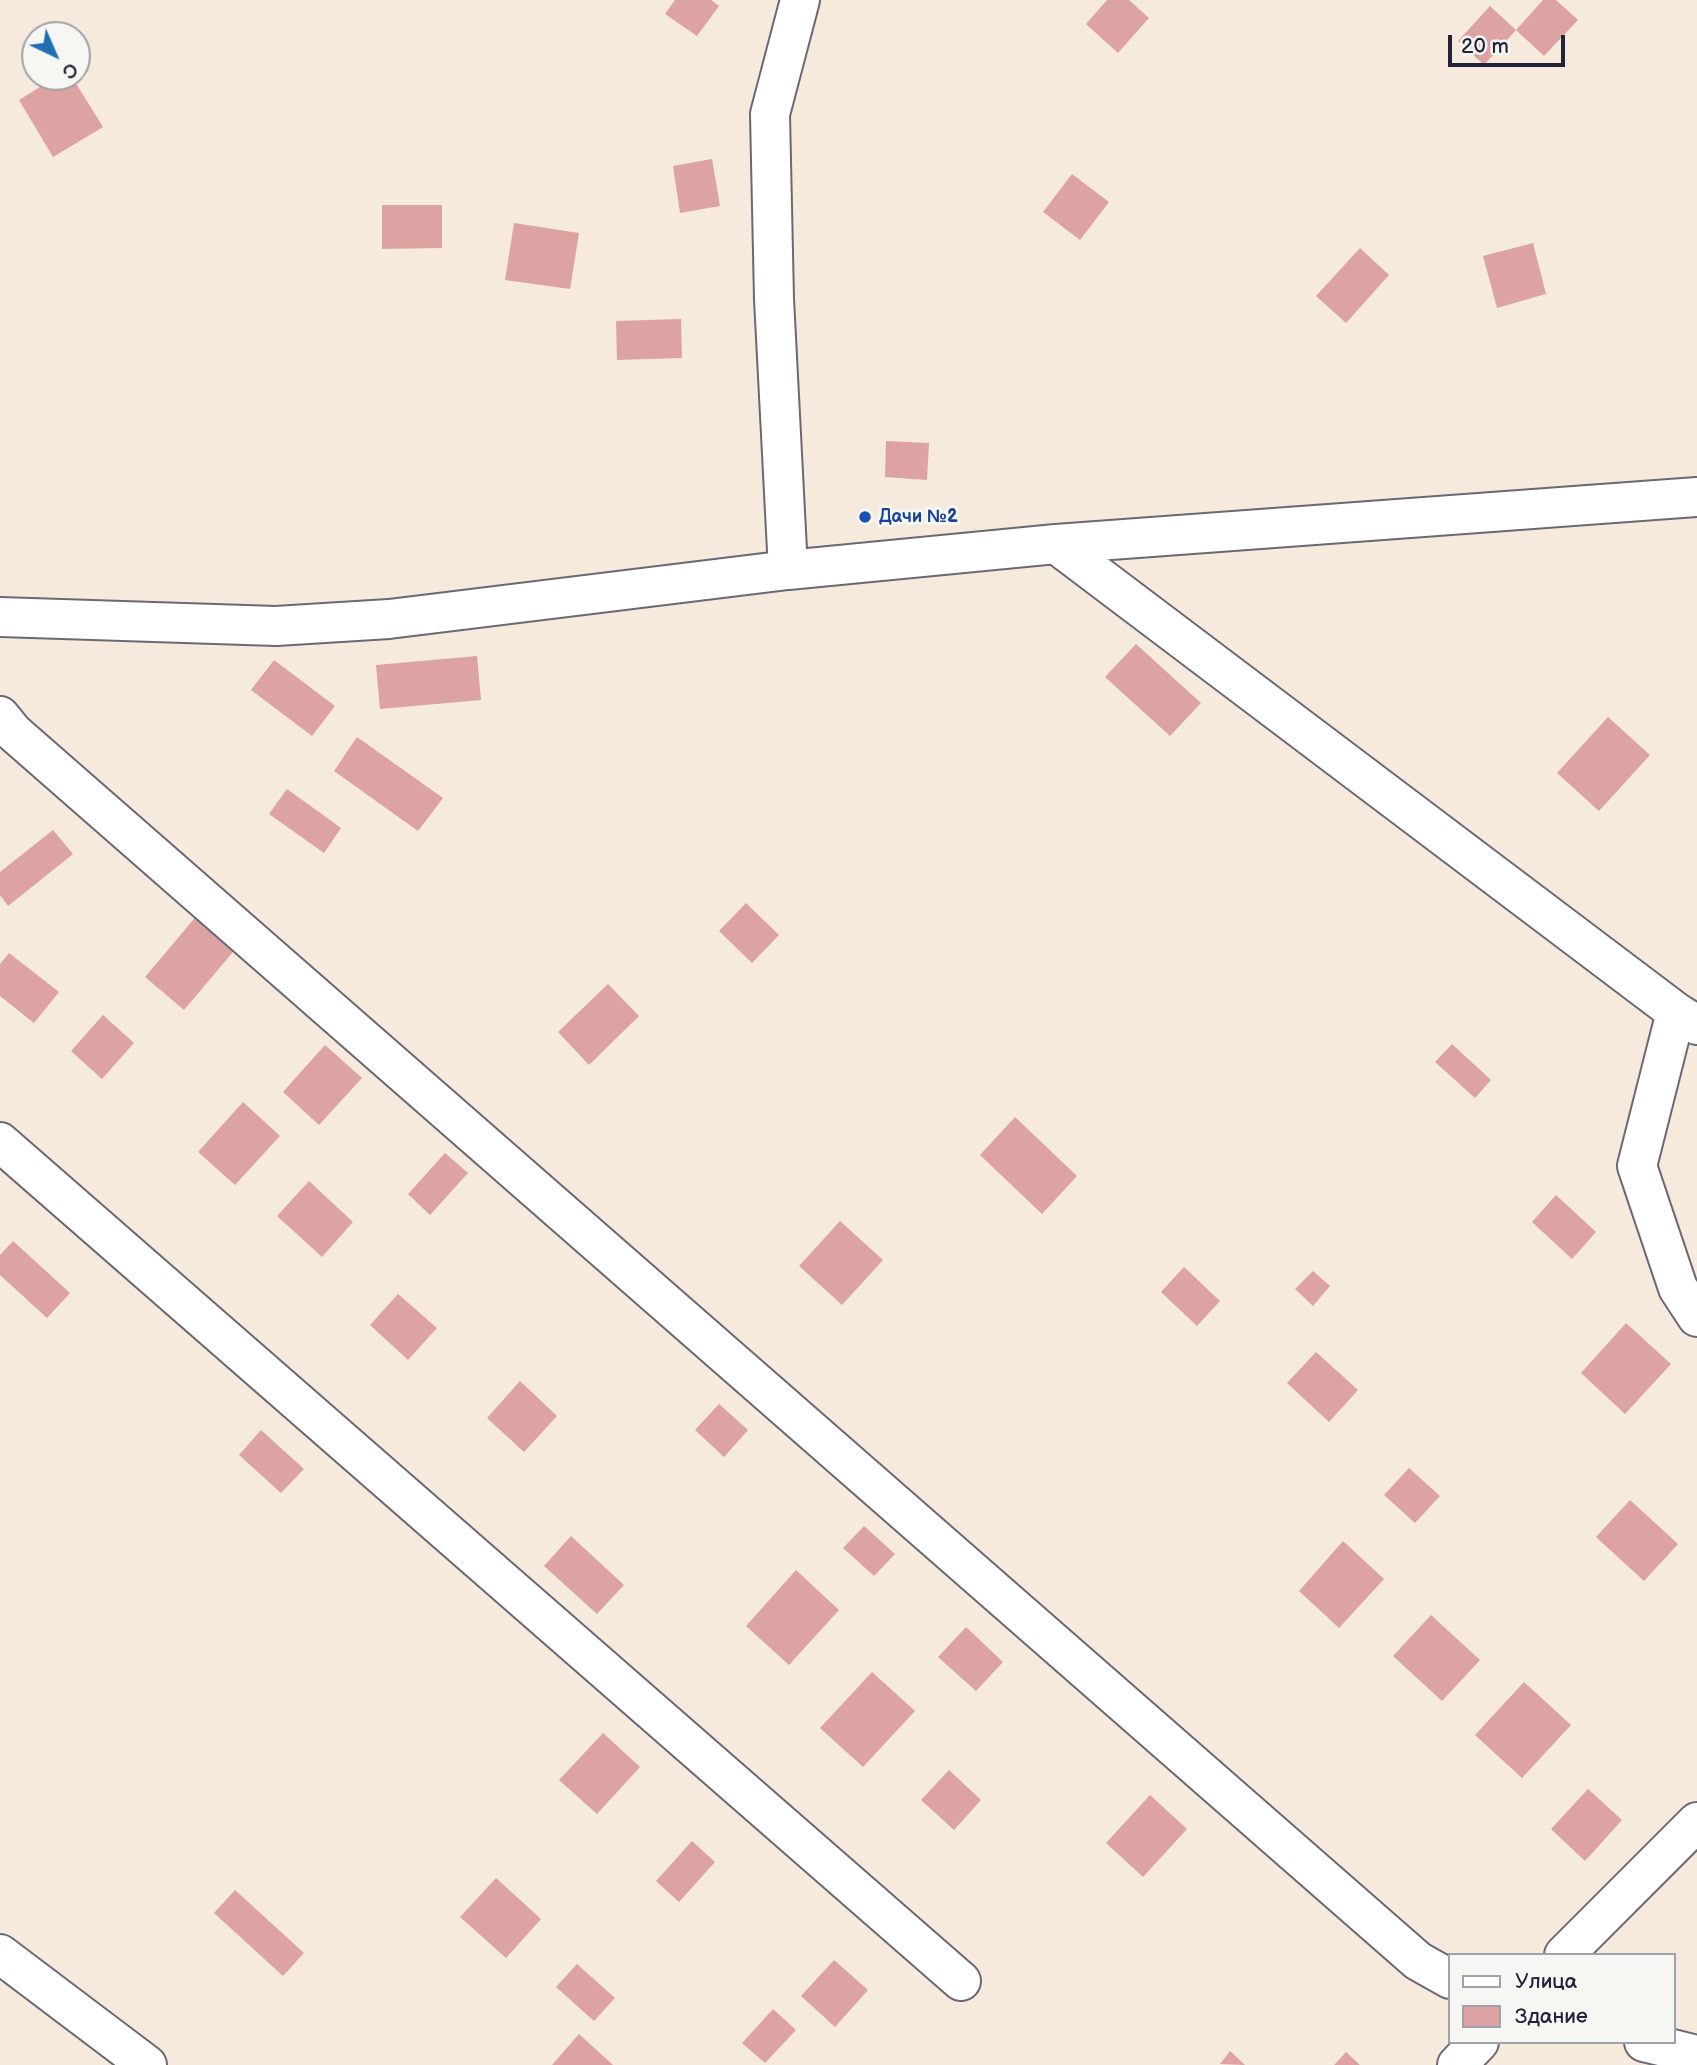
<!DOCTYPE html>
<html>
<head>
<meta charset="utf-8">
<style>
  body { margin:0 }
  #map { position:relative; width:1697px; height:2065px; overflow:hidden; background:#f5eadc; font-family:"Balsamiq Sans",sans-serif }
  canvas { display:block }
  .legend { position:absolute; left:1448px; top:1953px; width:228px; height:91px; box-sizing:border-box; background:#f6f6f2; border:2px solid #a1a1a9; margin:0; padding:9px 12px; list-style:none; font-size:21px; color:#22223b }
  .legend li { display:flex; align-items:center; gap:14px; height:35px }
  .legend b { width:35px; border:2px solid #a1a1a9 }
  .north { position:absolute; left:21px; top:21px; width:70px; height:70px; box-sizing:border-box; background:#f6f6f2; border:2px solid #a1a1a9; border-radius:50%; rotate:136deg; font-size:19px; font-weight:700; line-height:28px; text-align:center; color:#22223b }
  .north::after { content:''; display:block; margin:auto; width:24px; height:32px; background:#1f6fb2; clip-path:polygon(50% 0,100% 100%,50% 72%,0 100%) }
  .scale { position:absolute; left:1448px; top:35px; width:117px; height:32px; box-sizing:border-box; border:4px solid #22223b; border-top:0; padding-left:9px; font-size:21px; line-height:24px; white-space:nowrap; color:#22223b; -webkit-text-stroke:5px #f6f6f2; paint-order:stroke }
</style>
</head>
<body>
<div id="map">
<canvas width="1697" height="2065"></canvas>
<ul class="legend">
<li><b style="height:9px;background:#fff"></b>Улица</li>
<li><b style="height:19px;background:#dca3a2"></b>Здание</li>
</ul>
<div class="north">С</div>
<div class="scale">20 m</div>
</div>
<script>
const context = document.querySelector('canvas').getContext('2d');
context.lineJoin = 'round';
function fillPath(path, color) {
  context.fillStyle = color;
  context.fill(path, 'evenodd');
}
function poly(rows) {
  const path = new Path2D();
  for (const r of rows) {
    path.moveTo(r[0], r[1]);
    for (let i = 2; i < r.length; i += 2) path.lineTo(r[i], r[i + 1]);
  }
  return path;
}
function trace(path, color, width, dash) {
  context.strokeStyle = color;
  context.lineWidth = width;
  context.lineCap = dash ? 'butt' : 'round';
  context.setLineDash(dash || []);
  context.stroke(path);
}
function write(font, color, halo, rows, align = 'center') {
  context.font = font + ' "Balsamiq Sans",sans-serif';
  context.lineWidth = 6;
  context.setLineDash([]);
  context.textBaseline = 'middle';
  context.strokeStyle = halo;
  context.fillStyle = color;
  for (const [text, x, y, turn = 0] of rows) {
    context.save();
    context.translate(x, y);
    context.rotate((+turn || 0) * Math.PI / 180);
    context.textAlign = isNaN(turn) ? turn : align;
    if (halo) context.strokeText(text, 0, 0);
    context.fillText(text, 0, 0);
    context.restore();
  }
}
const building = poly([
  [675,0,711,0,719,6,697,36,665,14],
  [1107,0,1129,0,1149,18,1118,53,1086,24],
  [1543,0,1556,0,1578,20,1544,56,1516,30],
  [1490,6,1516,30,1484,65,1458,41],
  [56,77,72,77,103,127,53,157,19,100],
  [712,159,720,206,680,213,673,166],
  [1072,174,1109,202,1080,240,1043,212],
  [382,205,442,205,442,248,382,249],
  [514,223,579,233,570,289,505,280],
  [1533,243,1546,294,1497,308,1483,256],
  [1360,248,1389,275,1346,323,1316,296],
  [681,319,682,358,617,360,616,321],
  [886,441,929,443,927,480,885,477],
  [1136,644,1201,703,1170,736,1105,677],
  [477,656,481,700,380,709,376,665],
  [274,660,335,706,312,736,251,690],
  [1608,717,1650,755,1599,811,1557,773],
  [357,737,443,798,418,831,334,771],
  [287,789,341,828,324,853,269,814],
  [53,830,73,854,8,906,0,895,0,872],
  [746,903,779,935,752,963,719,931],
  [199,913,238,946,184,1010,145,977],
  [9,953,59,992,34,1023,0,996,0,964],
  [608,984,639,1016,589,1065,558,1032],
  [103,1015,134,1043,102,1079,71,1051],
  [1452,1044,1491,1080,1475,1098,1435,1062],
  [325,1045,362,1078,319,1125,283,1092],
  [243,1102,280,1136,235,1185,198,1152],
  [1015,1117,1077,1176,1042,1214,980,1155],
  [445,1153,468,1173,430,1215,408,1194],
  [309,1181,353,1222,322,1257,277,1216],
  [1556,1195,1596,1232,1572,1259,1532,1222],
  [840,1221,883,1260,842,1305,799,1266],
  [13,1241,70,1293,47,1318,0,1275,0,1255],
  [1184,1267,1220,1301,1197,1326,1161,1292],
  [1313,1271,1330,1286,1313,1306,1295,1289],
  [398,1294,437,1328,408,1360,370,1325],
  [1626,1323,1671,1364,1625,1414,1581,1373],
  [1316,1352,1358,1390,1329,1422,1287,1383],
  [520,1381,557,1416,524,1452,487,1418],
  [719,1404,748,1430,724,1457,695,1430],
  [261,1430,304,1469,281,1493,239,1455],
  [1409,1468,1440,1496,1415,1523,1384,1495],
  [1630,1500,1678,1544,1644,1581,1596,1537],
  [864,1526,895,1554,874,1576,843,1548],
  [571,1536,624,1585,597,1614,544,1566],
  [1343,1541,1384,1579,1339,1628,1299,1591],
  [796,1570,839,1610,789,1665,746,1626],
  [1431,1615,1480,1660,1442,1701,1393,1656],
  [966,1627,1003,1662,976,1691,938,1657],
  [872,1672,915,1711,863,1767,820,1728],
  [1524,1682,1571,1725,1522,1778,1475,1735],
  [603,1733,640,1767,597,1814,559,1780],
  [949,1770,981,1800,954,1830,921,1800],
  [1588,1789,1622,1820,1585,1861,1551,1829],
  [1150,1795,1187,1829,1143,1877,1106,1843],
  [692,1841,715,1862,679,1902,656,1881],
  [496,1878,541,1919,506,1958,460,1917],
  [235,1890,304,1953,283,1976,214,1913],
  [834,1960,868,1990,835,2027,801,1996],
  [577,1964,615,1998,594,2021,556,1987],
  [773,2009,796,2030,765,2063,742,2043],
  [579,2034,613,2065,552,2065],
  [1230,2051,1245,2065,1220,2064],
  [1346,2052,1360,2065,1334,2065]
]);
const minor = poly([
  [1056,544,1676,1012,1697,1025],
  [788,570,774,299,770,114,800,0],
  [0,617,276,626,389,619,788,570,1056,544,1697,497],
  [0,716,13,732,1418,1961,1450,1979],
  [1676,1012,1637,1166,1678,1288,1697,1317],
  [0,1142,961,1981],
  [0,1954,147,2065],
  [1564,1955,1697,1822],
  [1644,2042,1697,2055],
  [1457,2065,1479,2042]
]);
const markers = [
  [865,517,7,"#1a4fb4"]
];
const transitNames = [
  ["Дачи №2",879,517]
];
fillPath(building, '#dca3a2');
trace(minor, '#6c6873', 42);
trace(minor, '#fff', 38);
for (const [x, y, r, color] of markers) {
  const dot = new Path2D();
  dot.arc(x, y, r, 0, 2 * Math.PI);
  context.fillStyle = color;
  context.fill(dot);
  trace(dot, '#f6f6f2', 2.5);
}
write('bold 18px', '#164399', '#f6f6f2', transitNames, 'left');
</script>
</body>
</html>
